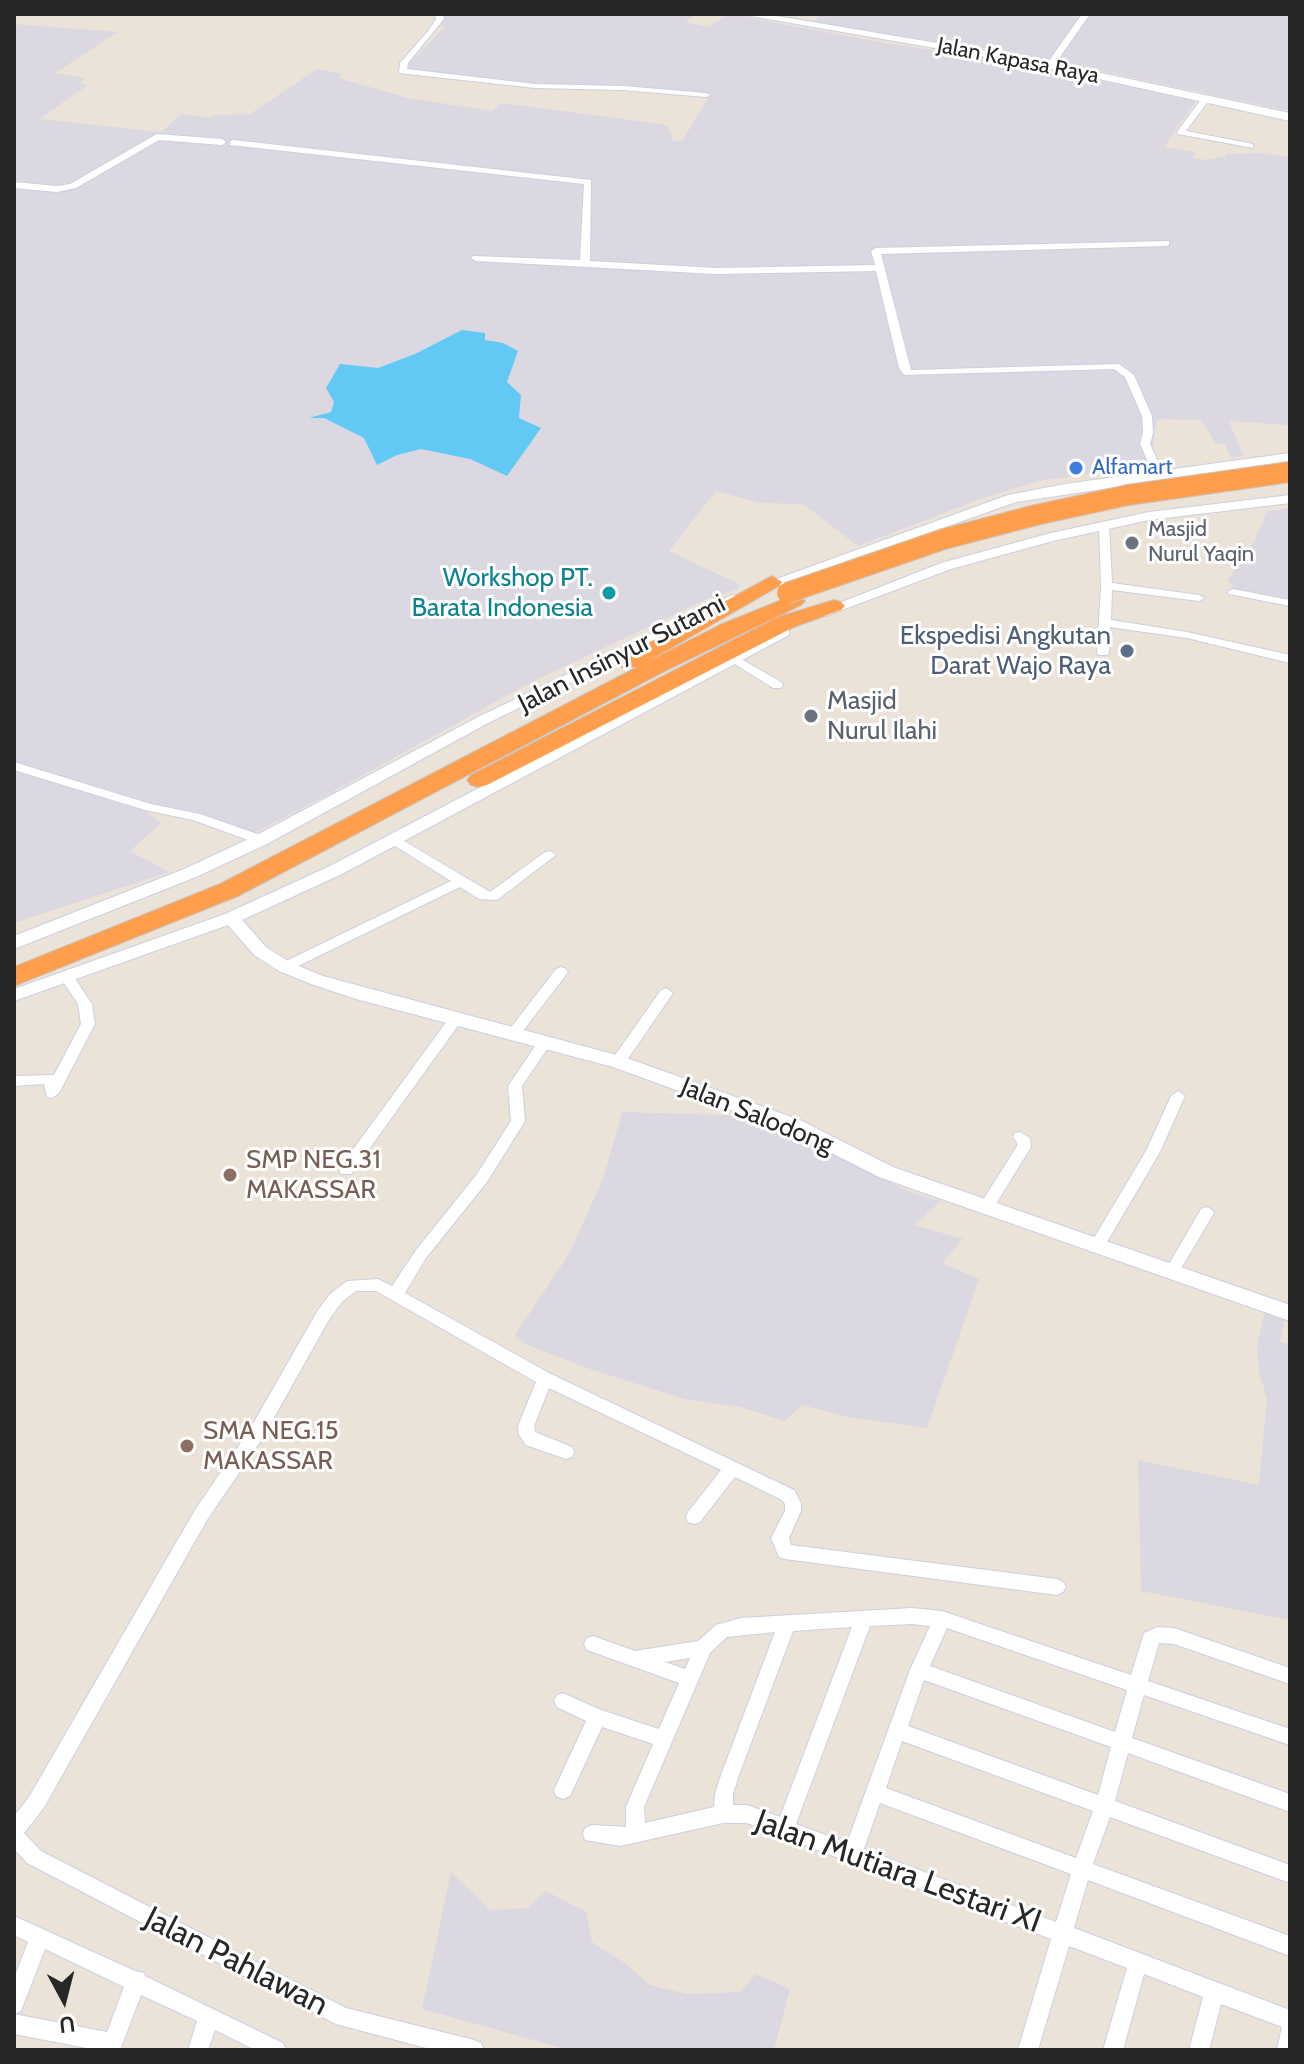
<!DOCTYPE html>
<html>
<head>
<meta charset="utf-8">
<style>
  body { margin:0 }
  #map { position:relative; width:1304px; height:2064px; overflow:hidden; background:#ebe3d7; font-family:Cabin,sans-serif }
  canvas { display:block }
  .frame { position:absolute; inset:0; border:16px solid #272727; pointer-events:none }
  .north { position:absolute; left:24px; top:1960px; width:80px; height:80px; -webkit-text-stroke:6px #fff; paint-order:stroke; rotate:173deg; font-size:22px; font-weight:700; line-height:32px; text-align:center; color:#272727 }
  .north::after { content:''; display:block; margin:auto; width:28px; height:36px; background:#272727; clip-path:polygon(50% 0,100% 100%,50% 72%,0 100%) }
</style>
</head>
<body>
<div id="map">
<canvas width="1304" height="2064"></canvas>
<div class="frame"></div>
<div class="north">U</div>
</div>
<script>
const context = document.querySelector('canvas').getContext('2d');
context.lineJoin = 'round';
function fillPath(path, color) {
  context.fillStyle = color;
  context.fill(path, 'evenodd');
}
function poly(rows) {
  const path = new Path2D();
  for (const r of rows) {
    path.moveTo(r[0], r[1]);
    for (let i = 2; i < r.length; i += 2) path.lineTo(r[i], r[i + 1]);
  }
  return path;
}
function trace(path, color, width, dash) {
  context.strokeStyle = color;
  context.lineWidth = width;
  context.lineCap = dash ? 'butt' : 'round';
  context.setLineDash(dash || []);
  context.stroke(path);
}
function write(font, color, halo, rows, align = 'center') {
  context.font = font + ' Cabin,sans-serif';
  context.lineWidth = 6;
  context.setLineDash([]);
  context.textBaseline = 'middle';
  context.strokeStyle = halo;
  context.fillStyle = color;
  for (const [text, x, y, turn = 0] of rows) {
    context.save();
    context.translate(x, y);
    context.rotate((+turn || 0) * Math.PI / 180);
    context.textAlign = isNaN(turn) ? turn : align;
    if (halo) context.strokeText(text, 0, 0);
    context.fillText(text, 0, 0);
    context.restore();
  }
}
const industrial = poly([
  [441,14,696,14,685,22,709,27,728,14,891,44,1003,60,1196,101,1164,147,1195,152,1194,158,1206,160,1226,156,1226,154,1259,153,1290,157,1290,425,1229,421,1243,456,1230,457,1225,444,1216,444,1201,420,1157,419,1153,445,1157,464,1039,481,986,497,858,546,803,504,761,503,716,491,669,551,741,585,736,590,709,598,524,686,327,795,250,835,154,808,145,811,161,823,130,851,169,872,14,923,14,24,118,32,55,73,85,78,80,83,88,85,39,119,161,132,182,114,212,118,214,115,250,114,317,69,343,74,338,78,408,98,492,111,501,103,661,124,669,127,673,141,682,141,711,93,511,82,403,69,445,27,436,24],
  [822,14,1053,14,1087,19,1091,14,1290,14,1290,111,1005,51,811,24],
  [1290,508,1290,602,1237,592,1228,580,1255,540,1267,511],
  [622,1112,727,1115,780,1129,910,1192,941,1201,914,1225,963,1239,942,1263,979,1279,927,1428,848,1417,802,1405,785,1421,740,1407,684,1399,587,1368,525,1344,515,1335,569,1254,603,1179],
  [1265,1311,1285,1316,1280,1342,1290,1345,1290,1620,1141,1591,1138,1460,1259,1485,1267,1399,1259,1371,1257,1346],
  [451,1872,490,1910,528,1908,546,1891,586,1912,592,1942,625,1963,650,1985,687,1994,740,1992,756,1974,790,1989,774,2050,569,2050,422,2009]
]);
const water = poly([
  [462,330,485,333,485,340,503,343,518,351,507,382,521,395,519,418,541,428,507,476,470,459,421,449,397,455,377,465,364,438,324,418,309,418,331,412,334,402,326,388,340,364,378,368,415,354]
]);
const minor = poly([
  [435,14,443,14,444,19,408,63,407,69,535,84,623,86,706,93,710,95,706,97,623,90,535,88,399,73,400,63,429,30,436,19,435,14],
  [1082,14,1090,14,1053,67,1047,67,1046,65,1082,14],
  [1202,98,1209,100,1186,131,1253,144,1253,148,1178,134,1177,132,1202,98],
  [157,134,222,139,226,142,222,145,159,140,76,188,57,192,14,188,14,182,57,186,70,184,157,134],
  [233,140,591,180,590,261,716,268,875,265,871,251,876,248,1169,241,1169,245,1166,246,881,254,911,370,1119,364,1134,375,1152,416,1153,433,1150,444,1164,475,1159,478,1154,475,1140,444,1143,433,1142,416,1125,377,1114,369,904,375,899,368,876,271,716,274,476,261,471,258,473,256,580,260,584,184,230,145,230,141,233,140],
  [1104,522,1109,525,1112,583,1199,595,1205,598,1199,601,1112,590,1111,620,1187,632,1290,655,1290,663,1187,638,1110,627,1109,653,1107,655,1099,655,1097,653,1101,586,1099,525,1104,522],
  [1233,589,1290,600,1290,606,1229,594,1227,592,1233,589],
  [734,655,781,682,783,685,781,688,773,688,730,661,730,657,734,655],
  [14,762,151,804,200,814,266,837,267,840,266,843,256,843,193,820,145,810,14,770,14,762],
  [394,835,490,892,545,852,550,851,556,855,497,900,479,899,460,887,290,970,280,970,278,967,280,964,451,881,389,842,388,839,394,835],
  [561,967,566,969,568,972,566,975,519,1036,509,1036,507,1033,509,1030,556,969,561,967],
  [67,972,72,974,92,1004,95,1024,59,1093,52,1098,47,1097,44,1084,14,1086,14,1076,54,1075,81,1024,78,1004,60,977,67,972],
  [666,988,673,993,671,996,623,1066,613,1066,611,1062,613,1058,661,990,666,988],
  [455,1015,460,1017,462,1020,460,1023,351,1174,341,1174,339,1170,341,1166,450,1017,455,1015],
  [545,1037,552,1042,522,1086,525,1121,487,1182,426,1258,405,1293,551,1374,794,1490,801,1503,801,1511,789,1538,791,1545,1057,1579,1063,1582,1066,1587,1063,1592,1057,1595,785,1559,779,1557,771,1538,785,1511,785,1504,782,1500,735,1477,700,1522,694,1524,688,1522,686,1517,688,1512,721,1470,549,1388,534,1426,535,1432,572,1447,574,1452,572,1457,566,1459,526,1445,519,1435,518,1426,536,1382,376,1291,356,1291,342,1302,330,1318,262,1439,207,1520,43,1809,24,1833,41,1851,346,2008,474,2040,481,2043,484,2050,434,2050,336,2024,27,1863,14,1849,14,1816,29,1797,195,1510,250,1429,318,1310,330,1294,347,1281,378,1279,392,1286,416,1250,477,1174,511,1121,508,1086,540,1039,545,1037],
  [1178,1091,1185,1096,1160,1152,1101,1252,1091,1252,1088,1248,1146,1151,1171,1096,1178,1091],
  [1020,1132,1030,1138,1031,1147,991,1212,981,1212,978,1208,1017,1146,1017,1143,1013,1137,1015,1133,1020,1132],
  [1206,1207,1211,1209,1214,1213,1176,1277,1166,1277,1163,1273,1166,1269,1201,1209,1206,1207],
  [912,1608,942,1611,1131,1675,1144,1633,1157,1627,1174,1628,1290,1668,1290,1684,1174,1644,1159,1643,1148,1681,1290,1729,1290,1745,1144,1695,1132,1738,1290,1794,1290,1812,1128,1753,1115,1801,1290,1865,1290,1883,1110,1817,1093,1864,1290,1936,1290,1956,1088,1880,1074,1928,1290,2010,1290,2050,1277,2050,1282,2027,1221,2004,1209,2050,1189,2050,1203,1997,1144,1974,1123,2050,1103,2050,1127,1968,1069,1946,1038,2050,1018,2050,1051,1939,747,1823,723,1823,620,1846,585,1840,583,1834,585,1828,592,1825,626,1827,626,1807,653,1744,602,1727,570,1796,563,1799,556,1796,554,1790,586,1721,557,1707,554,1701,557,1695,563,1693,601,1710,659,1729,679,1683,587,1650,584,1644,587,1638,593,1636,635,1651,698,1641,716,1625,741,1618,912,1608],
  [912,1624,930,1626,910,1670,847,1843,796,1824,870,1626,912,1624],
  [852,1627,780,1817,747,1805,733,1805,733,1794,739,1775,793,1631,852,1627],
  [947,1628,1127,1690,1115,1732,930,1666,947,1628],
  [775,1632,721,1775,715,1794,714,1807,645,1823,644,1807,710,1653,727,1637,775,1632],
  [690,1658,685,1669,665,1662,690,1658],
  [924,1680,1111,1747,1098,1795,908,1726,924,1680],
  [902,1741,1093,1811,1076,1858,886,1788,902,1741],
  [880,1803,1071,1874,1056,1922,864,1849,880,1803],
  [14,1916,135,1971,144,1973,145,1976,283,2043,286,2050,255,2050,215,2030,208,2050,188,2050,197,2021,141,1995,120,2050,97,2050,14,2034,14,2014,107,2032,124,1987,45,1949,21,2011,14,2014,14,1978,28,1942,14,1935,14,1916]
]);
const tertiary = poly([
  [1290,453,1290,461,1016,502,761,592,751,592,749,589,1008,495,1065,484,1290,453],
  [1290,495,1290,503,1149,520,1053,541,951,569,826,616,816,616,814,613,941,563,1051,533,1149,512,1290,495],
  [732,595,737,596,737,602,488,723,267,844,196,877,14,949,14,936,184,869,255,836,478,717,732,595],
  [784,628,789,629,789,635,342,874,242,920,266,947,291,963,323,976,624,1057,800,1120,893,1167,1290,1305,1290,1321,879,1177,786,1130,613,1067,356,999,311,984,279,971,254,955,228,925,14,1001,14,989,225,914,330,866,784,628]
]);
const secondary = poly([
  [739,14,765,14,1044,61,1290,113,1290,121,1044,67,739,14]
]);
const motorway = poly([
  [772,576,782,582,779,586,638,667,622,667,619,662,622,657,772,576],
  [794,595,805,601,801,605,665,671,238,896,14,986,14,967,220,884,649,661,722,624,794,595],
  [834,600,841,602,845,606,841,610,794,627,487,785,479,787,471,785,467,780,471,775,778,617,834,600]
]);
const motorwayBridge = poly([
  [787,593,944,539,1036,515,1128,495,1290,472]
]);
const markers = [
  [1076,468,8,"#3f7fe0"],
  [1132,543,8,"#6b7280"],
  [609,593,8,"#0f9aa8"],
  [1127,651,8,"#5c6f8a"],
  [811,716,8,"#6b7280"],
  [230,1175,8,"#8d6e63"],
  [187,1446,8,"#8d6e63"]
];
const farStreetnames = [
  ["Jalan Kapasa Raya",1018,61,11]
];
const farShopnames = [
  ["Alfamart",1092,468]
];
const farWorshipnames = [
  ["Masjid",1148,530],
  ["Nurul Yaqin",1148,555]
];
const cultureNames = [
  ["Workshop PT.",593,578],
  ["Barata Indonesia",593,608]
];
const serviceNames = [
  ["Ekspedisi Angkutan",1111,636],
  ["Darat Wajo Raya",1111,666]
];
const streetNames = [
  ["Jalan Insinyur Sutami",622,654,-27],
  ["Jalan Salodong",757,1116,22]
];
const worshipNames = [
  ["Masjid",827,701],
  ["Nurul Ilahi",827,731]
];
const educationNames = [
  ["SMP NEG.31",246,1160],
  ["MAKASSAR",246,1190],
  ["SMA NEG.15",203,1431],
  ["MAKASSAR",203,1461]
];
const nearStreetnames = [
  ["Jalan Mutiara Lestari XI",898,1872,20],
  ["Jalan Pahlawan",236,1962,27]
];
fillPath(industrial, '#dbd8e2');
fillPath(water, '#62c9f5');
trace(minor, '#cccfe1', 2);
trace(tertiary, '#cccfe1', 2);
trace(secondary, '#cccfe1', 2);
trace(motorway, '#c7c7c7', 2);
fillPath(minor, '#fff');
fillPath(tertiary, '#fff');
fillPath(secondary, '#fff');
fillPath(motorway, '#ff9f4d');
trace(motorwayBridge, '#c7c7c7', 22, []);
trace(motorwayBridge, '#ff9f4d', 20);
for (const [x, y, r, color] of markers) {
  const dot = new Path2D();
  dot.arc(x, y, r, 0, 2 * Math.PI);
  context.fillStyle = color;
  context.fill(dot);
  trace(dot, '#fff', 3);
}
write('22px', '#272727', '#fff', farStreetnames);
write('22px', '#366cbe', '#fff', farShopnames, 'left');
write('22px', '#5b616d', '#fff', farWorshipnames, 'left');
write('26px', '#0d838f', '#fff', cultureNames, 'right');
write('26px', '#4e5e75', '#fff', serviceNames, 'right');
write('26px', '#272727', '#fff', streetNames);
write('26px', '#5b616d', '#fff', worshipNames, 'left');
write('26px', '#785e54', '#fff', educationNames, 'left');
write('32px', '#272727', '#fff', nearStreetnames);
</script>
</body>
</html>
